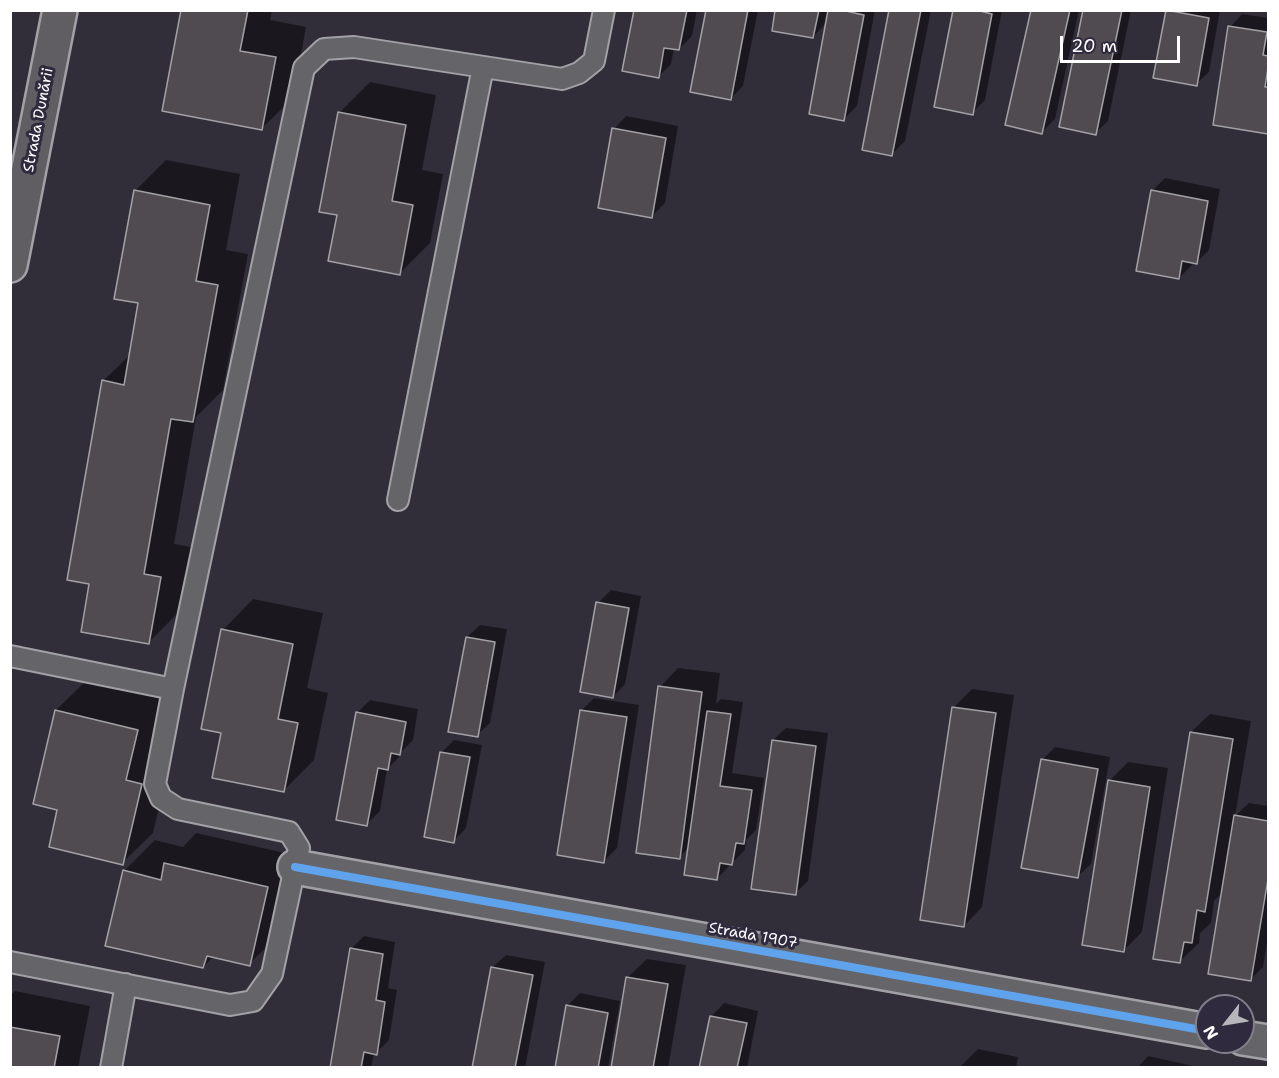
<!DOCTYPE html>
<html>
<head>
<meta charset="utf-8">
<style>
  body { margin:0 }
  #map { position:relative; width:1279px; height:1078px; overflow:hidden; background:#312e39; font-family:"Shantell Sans",sans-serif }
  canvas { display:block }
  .frame { position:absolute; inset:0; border:12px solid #fff; pointer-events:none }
  .north { position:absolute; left:1195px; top:994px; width:60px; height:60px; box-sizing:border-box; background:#2f2a3d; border:2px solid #827f8b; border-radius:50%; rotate:239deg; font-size:16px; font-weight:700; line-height:24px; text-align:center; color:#fff }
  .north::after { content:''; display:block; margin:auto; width:21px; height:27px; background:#b7b6ba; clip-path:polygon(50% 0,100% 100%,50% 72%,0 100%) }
  .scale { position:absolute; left:1060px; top:36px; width:120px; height:27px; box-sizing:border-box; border:3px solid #fff; border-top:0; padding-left:8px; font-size:18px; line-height:21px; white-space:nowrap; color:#fff; -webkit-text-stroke:4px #2f2a3d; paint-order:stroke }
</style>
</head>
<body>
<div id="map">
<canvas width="1279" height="1078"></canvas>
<div class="frame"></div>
<div class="north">N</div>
<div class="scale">20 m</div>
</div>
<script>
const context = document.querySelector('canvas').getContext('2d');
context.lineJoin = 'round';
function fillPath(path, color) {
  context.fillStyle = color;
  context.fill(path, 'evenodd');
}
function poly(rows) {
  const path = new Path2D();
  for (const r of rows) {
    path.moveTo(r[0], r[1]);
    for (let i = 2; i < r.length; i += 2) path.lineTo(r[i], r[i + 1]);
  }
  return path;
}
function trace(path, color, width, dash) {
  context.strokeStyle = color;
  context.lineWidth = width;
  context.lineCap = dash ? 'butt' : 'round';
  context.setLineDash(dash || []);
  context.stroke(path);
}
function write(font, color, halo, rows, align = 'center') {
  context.font = font + ' "Shantell Sans",sans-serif';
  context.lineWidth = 6;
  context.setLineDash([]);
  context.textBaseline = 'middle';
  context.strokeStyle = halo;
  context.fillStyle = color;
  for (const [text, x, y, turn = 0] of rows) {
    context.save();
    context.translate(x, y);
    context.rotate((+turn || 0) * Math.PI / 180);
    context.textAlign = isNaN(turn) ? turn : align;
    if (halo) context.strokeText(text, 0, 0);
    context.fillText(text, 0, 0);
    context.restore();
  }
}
const shadow = poly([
  [183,10,272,10,270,20,306,27,293,98,262,128],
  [635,10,697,10,692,36,679,49,674,48,671,64,658,77],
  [707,10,758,10,743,86,730,99],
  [777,10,875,10,857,106,844,119,827,22,813,37],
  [891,10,931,10,905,141,892,154],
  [954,10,1002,10,985,100,972,113],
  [1032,10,1079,10,1055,119,1042,132],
  [1084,10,1131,10,1108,121,1095,133],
  [1220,10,1209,72,1196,84,1167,11],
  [1242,14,1268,18,1268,132,1215,124,1230,27],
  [370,82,436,95,422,170,443,174,430,243,399,274,339,213,339,113],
  [626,116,678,126,665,203,652,216,614,129],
  [166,160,240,174,226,250,248,254,223,390,196,417,174,544,191,547,179,612,148,643,91,583,103,381,131,354,140,302,135,191],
  [1165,178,1220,189,1209,250,1197,262,1192,262,1192,265,1179,278,1152,191],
  [611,590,641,596,625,684,613,697,598,603],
  [253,599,323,613,307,688,328,693,314,760,283,791,223,732,223,630],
  [480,625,507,629,490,723,477,735,467,637],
  [678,668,720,673,716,704,721,699,743,702,732,773,764,778,756,830,746,840,745,850,732,863,730,863,729,866,717,879,689,847,679,858,660,687],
  [87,680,168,699,156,749,172,753,153,833,122,863,59,809,56,710],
  [972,689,1014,695,982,907,964,926,954,707],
  [594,698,639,705,617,848,604,861,581,711],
  [370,700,418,709,413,740,401,752,400,756,387,769,380,811,367,824,357,713],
  [1210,714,1251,721,1235,816,1249,803,1268,806,1268,937,1263,967,1250,980,1223,892,1214,901,1211,923,1200,933,1199,943,1180,961,1191,732],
  [786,728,828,733,808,881,795,893,773,740],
  [454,740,482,745,466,828,454,841,441,753],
  [1055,747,1110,757,1091,864,1078,876,1042,760],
  [1128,762,1168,768,1142,932,1123,951,1109,781],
  [196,833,298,856,280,934,249,964,214,956,203,967,124,871,155,840,183,847],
  [364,936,395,942,388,988,397,990,389,1040,376,1053,374,1053,371,1068,332,1068,351,949],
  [506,955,545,962,525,1068,474,1068,493,967],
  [647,959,686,965,668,1068,612,1068,628,977],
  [15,991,90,1006,78,1068,10,1068,10,996],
  [580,993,620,1001,608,1068,556,1068,567,1006],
  [724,1003,758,1011,747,1068,701,1068,712,1016],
  [978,1049,1018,1057,1016,1068,959,1068],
  [1148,1056,1202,1068,1137,1068]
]);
const building = poly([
  [181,10,248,10,240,51,276,57,262,130,162,111,181,10],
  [634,10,687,10,679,50,664,48,659,78,622,71,634,10],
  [706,10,748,10,731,100,690,92,706,10],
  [775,10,819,10,813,38,772,31,775,10],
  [828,10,841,10,864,15,844,121,809,114,828,10],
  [889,10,921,10,892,156,862,150,889,10],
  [953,10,976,10,992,14,973,115,934,107,953,10],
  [1031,10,1070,10,1042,134,1005,125,1031,10],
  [1083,10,1122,10,1096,135,1059,127,1083,10],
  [1166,10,1209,18,1197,86,1153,78,1166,10],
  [1228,26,1267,32,1263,55,1268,56,1268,68,1265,87,1268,87,1268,134,1213,125,1228,26],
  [338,112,406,125,392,201,413,205,400,275,328,261,337,215,319,212,338,112],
  [612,128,666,138,652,218,598,208,612,128],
  [134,190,210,205,196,281,218,285,193,422,171,419,144,574,161,577,149,644,81,632,89,584,67,580,102,380,124,385,138,303,114,299,134,190],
  [1151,190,1208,201,1197,264,1182,261,1179,279,1136,271,1151,190],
  [596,602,629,608,613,698,580,692,596,602],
  [221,629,293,644,278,719,298,723,284,792,212,778,221,733,201,729,221,629],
  [466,637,495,642,478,737,448,732,466,637],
  [658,686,702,692,680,859,636,853,658,686],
  [952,707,996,713,964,927,920,920,952,707],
  [55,710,138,730,126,780,142,784,123,865,49,847,57,810,33,804,55,710],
  [580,710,627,717,604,863,557,855,580,710],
  [707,711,731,714,720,786,752,790,744,844,736,843,732,865,720,863,717,880,684,875,707,711],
  [356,712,406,722,400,755,391,753,388,770,378,768,367,826,336,820,356,712],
  [1190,732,1233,739,1205,912,1197,910,1192,943,1184,942,1180,963,1153,959,1190,732],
  [772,740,816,746,796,895,751,889,772,740],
  [440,752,470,757,454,843,424,837,440,752],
  [1041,759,1098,769,1078,878,1021,868,1041,759],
  [1108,780,1150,787,1124,952,1082,945,1108,780],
  [1234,815,1268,821,1268,879,1251,981,1208,974,1234,815],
  [164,863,268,887,250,966,207,956,203,968,105,946,123,870,161,880,164,863],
  [350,948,383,954,376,1000,385,1002,377,1055,364,1052,361,1068,330,1068,350,948],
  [491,967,533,975,515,1068,472,1068,491,967],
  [626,977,668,984,653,1068,611,1068,626,977],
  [566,1005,608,1013,598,1068,555,1068,566,1005],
  [710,1016,747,1023,737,1068,699,1068,710,1016],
  [10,1027,60,1036,54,1068,10,1068,10,1027]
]);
const service = poly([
  [398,500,483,67],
  [10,656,173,689],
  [10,962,230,1005,253,1001,272,974,299,848,289,832,178,809,161,798,155,784,173,689,304,68,324,49,354,47,562,79,579,73,594,61,604,10],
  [111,1068,126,984]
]);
const minor = poly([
  [295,867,1207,1031],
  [1243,1038,1268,1042]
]);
const primary = poly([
  [10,265,60,10]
]);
const cycleway = poly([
  [295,867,1207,1031]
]);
const streetNames = [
  ["Strada Dunării",39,120,-79],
  ["Strada 1907",753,936,10]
];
fillPath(shadow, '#0007');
fillPath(building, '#504b50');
trace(building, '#a2a1a6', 1.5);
trace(service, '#a2a1a6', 24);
trace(minor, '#a2a1a6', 38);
trace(primary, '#a2a1a6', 38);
trace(service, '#656469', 20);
trace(minor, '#656469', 33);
trace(primary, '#615e63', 33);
trace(cycleway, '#60a3ed', 8);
write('15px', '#fff', '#2f2a3d', streetNames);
</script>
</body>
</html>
